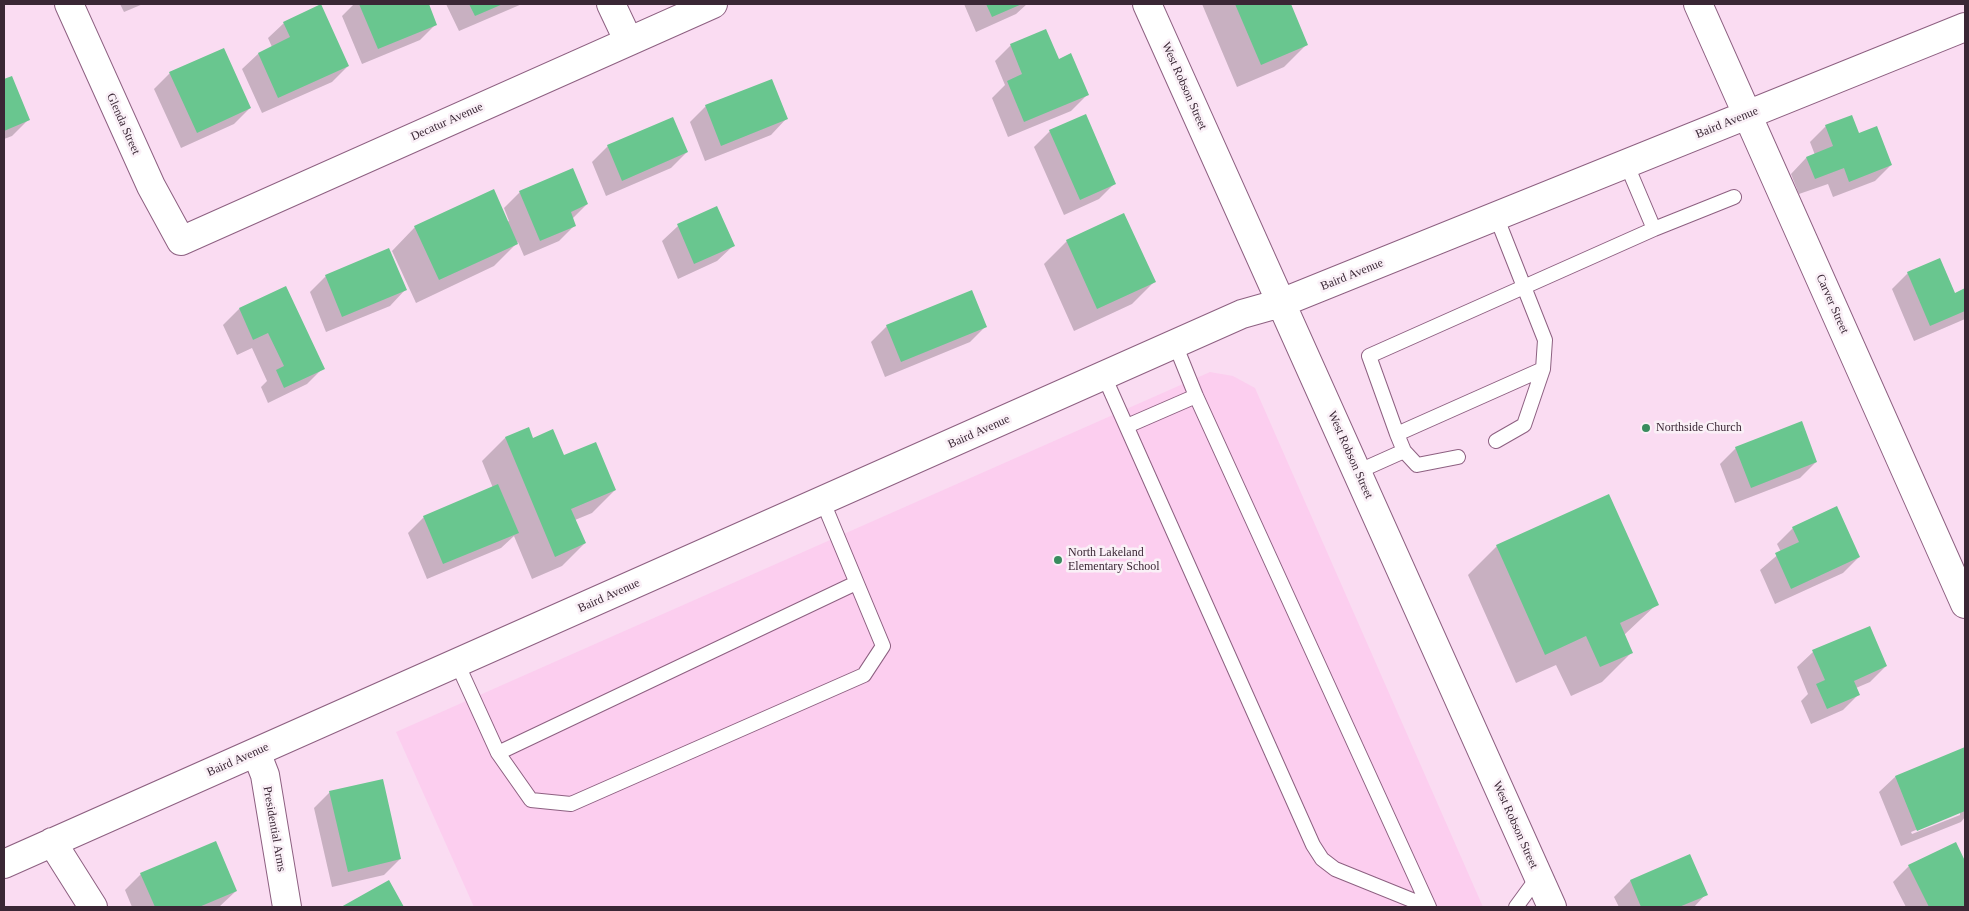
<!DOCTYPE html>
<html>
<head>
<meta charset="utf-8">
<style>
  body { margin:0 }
  #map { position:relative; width:1969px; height:911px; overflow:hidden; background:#fadcf2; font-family:Georgia,serif }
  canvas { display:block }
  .frame { position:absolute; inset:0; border:5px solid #3a2735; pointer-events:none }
</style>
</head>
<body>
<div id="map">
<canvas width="1969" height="911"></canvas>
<div class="frame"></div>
</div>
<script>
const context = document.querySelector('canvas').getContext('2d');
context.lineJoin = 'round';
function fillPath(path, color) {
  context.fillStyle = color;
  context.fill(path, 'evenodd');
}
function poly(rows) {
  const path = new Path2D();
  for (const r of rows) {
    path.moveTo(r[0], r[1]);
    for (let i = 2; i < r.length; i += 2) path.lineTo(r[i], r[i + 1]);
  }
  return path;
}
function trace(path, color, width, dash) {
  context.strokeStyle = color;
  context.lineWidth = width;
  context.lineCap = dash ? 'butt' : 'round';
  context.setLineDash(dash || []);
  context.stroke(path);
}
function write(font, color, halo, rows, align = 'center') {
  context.font = font + ' Georgia,serif';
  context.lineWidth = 5;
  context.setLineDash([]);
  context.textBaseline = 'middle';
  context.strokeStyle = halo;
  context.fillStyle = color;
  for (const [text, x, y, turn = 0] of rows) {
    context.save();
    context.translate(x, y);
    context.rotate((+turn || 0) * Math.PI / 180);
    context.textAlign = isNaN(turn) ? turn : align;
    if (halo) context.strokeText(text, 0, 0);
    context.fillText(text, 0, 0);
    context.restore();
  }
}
const built = poly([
  [1210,372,1233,376,1255,388,1483,907,474,907,396,732]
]);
const shadow = poly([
  [120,4,143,4,124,12],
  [354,4,427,4,436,24,420,40,362,64,342,16],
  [446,4,522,4,459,31],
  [964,4,1027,4,1016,14,976,32],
  [1202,4,1290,4,1307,44,1284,67,1237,87],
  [284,23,348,66,332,82,262,113,242,69,258,54,272,47,268,38],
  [1011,45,1058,60,1087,95,1071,111,1008,137,992,98,1005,85,995,61],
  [170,73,250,108,234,124,181,148,154,89],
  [11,77,28,120,12,136,4,139,4,80],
  [706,106,786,119,771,135,705,161,690,122],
  [1826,126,1858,135,1891,165,1875,181,1833,197,1828,184,1799,194,1791,174,1806,158,1815,155,1810,142],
  [1050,131,1115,183,1099,199,1064,215,1034,147],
  [608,146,687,152,671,168,606,196,592,162],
  [493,191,507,222,509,221,504,208,520,192,587,204,572,219,575,225,559,241,524,256,518,242,494,266,416,303,392,251,415,227],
  [717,208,733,246,717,261,678,279,662,241,678,226],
  [1067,241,1155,281,1132,304,1074,331,1044,264],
  [1908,273,1954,295,1965,290,1965,319,1914,341,1892,289],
  [326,276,405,290,390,306,326,332,310,292],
  [286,288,323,368,307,384,268,403,261,387,267,381,252,348,237,355,223,325,239,309],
  [887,326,986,326,970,342,885,377,871,342],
  [528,428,532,439,615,490,592,513,575,520,585,543,562,566,532,579,514,536,501,548,427,579,408,533,424,517,493,488,482,461,505,438],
  [1736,448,1816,462,1800,478,1735,503,1720,464],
  [1793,528,1859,557,1843,573,1775,604,1760,570,1781,552,1777,544],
  [1497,546,1657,604,1624,635,1632,652,1602,682,1571,696,1556,665,1516,683,1468,575],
  [1813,652,1886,666,1870,682,1856,688,1859,694,1843,710,1811,724,1801,701,1808,694,1797,667],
  [1965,748,1965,817,1961,822,1901,846,1879,792,1895,777],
  [1960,812,1960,815,1912,834,1911,832],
  [330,792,400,859,384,875,332,887,314,808],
  [1955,844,1965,864,1965,907,1906,907,1893,882,1909,866],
  [1690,855,1706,894,1694,907,1619,907,1614,897,1630,881],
  [141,874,236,891,219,907,132,907,125,890],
  [388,882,402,907,343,907]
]);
const building = poly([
  [321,4,349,66,278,98,258,53,290,37,283,22],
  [359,4,429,4,437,25,378,49],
  [469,4,503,4,475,16],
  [986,4,1022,4,992,17],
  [1235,4,1291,4,1308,45,1261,65],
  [1046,29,1059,59,1071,53,1089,95,1024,122,1007,81,1022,74,1010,44],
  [224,48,251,108,197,133,169,72],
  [12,76,30,120,4,131,4,79],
  [772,79,788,119,721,146,705,105],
  [1086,114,1116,184,1080,200,1049,130],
  [1852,115,1859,133,1877,126,1892,165,1849,182,1844,168,1815,179,1806,157,1833,146,1825,125],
  [673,117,688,152,622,181,607,145],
  [573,168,588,204,571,212,576,226,540,241,519,191],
  [494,189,518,244,439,280,414,226],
  [717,206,735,246,694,264,677,224],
  [1124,213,1156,282,1097,309,1066,240],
  [389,248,407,290,342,317,325,275],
  [1940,258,1955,293,1965,288,1965,311,1930,326,1907,272],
  [286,286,325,369,284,388,276,370,284,366,268,333,253,340,239,308],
  [972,290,987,327,901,362,886,325],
  [1802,421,1817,462,1751,488,1735,447],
  [529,427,533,438,553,429,564,455,596,442,616,490,571,509,586,543,555,557,505,437],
  [498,484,519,533,443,564,423,516],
  [1609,494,1659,605,1620,623,1633,653,1600,667,1586,636,1545,655,1496,545],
  [1837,506,1860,557,1791,589,1775,553,1799,542,1792,527],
  [1870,626,1887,666,1854,681,1860,695,1827,709,1816,684,1825,680,1812,650],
  [1965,747,1965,811,1917,831,1895,776],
  [383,779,401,859,348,872,329,791],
  [216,841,237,891,199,907,155,907,140,873],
  [1956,842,1965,861,1965,907,1929,907,1908,865],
  [1690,854,1708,895,1679,907,1641,907,1630,880],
  [389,880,404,907,341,907]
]);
const lane = poly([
  [1626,163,1654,229],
  [1175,344,1196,396,1429,907],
  [1104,376,1313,845,1322,859,1335,869,1429,907],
  [1127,426,1196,396],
  [1397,434,1369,356,1654,229,1734,197],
  [1496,441,1524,425,1543,369],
  [1458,457,1417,465,1404,451,1397,434,1543,369,1545,340,1496,216],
  [1357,472,1404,451],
  [457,663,498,753,531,800,571,804,864,675,883,646,823,502],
  [498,753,856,583],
  [1516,907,1538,877]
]);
const street = poly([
  [69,4,151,186,181,241,713,4],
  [611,4,628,40],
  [1147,4,1552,907],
  [1698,4,1965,604],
  [256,752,265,775,287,907],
  [52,842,93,907],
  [4,864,1242,314,1281,303,1965,27]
]);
const markers = [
  [1646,428,5,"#398c5e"],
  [1058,560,5,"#398c5e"]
];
const streetNames = [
  ["West Robson Street",1184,86,66],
  ["Decatur Avenue",447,122,-24],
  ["Baird Avenue",1727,123,-22],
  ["Glenda Street",123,124,66],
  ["Baird Avenue",1352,275,-22],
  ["Carver Street",1832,304,66],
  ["Baird Avenue",979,432,-24],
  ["West Robson Street",1350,455,66],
  ["Baird Avenue",609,596,-24],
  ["Baird Avenue",238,760,-24],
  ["West Robson Street",1515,825,66],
  ["Presidential Arms",274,829,80]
];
const poiNames = [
  ["Northside Church",1656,428],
  ["North Lakeland",1068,553],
  ["Elementary School",1068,567]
];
fillPath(built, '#fcceef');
fillPath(shadow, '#0003');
fillPath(building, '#69c68f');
trace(lane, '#8d6081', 16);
trace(street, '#8d6081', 30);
trace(lane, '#fff', 14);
trace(street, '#fff', 28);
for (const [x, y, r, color] of markers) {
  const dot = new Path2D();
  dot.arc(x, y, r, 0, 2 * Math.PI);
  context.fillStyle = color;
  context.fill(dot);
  trace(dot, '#faf0f7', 2);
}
write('12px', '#3a2735', '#faf0f7', streetNames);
write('12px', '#3a2735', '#faf0f7', poiNames, 'left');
</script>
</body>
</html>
